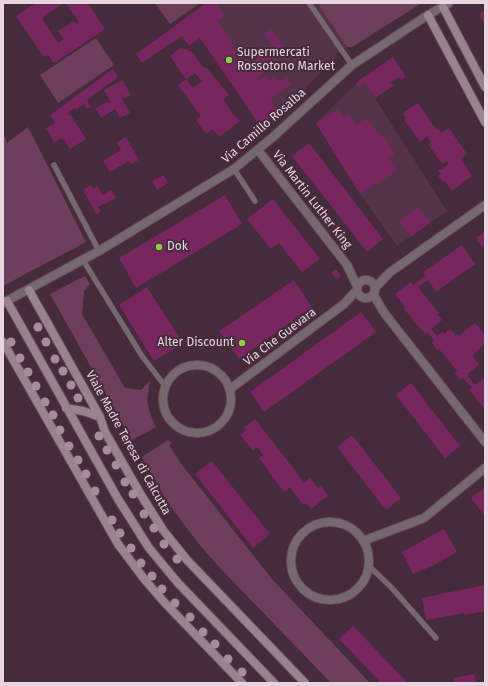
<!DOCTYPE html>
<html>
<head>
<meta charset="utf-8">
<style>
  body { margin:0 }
  #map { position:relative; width:488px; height:686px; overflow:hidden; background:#462b3c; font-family:"Fira Sans",sans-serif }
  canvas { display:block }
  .frame { position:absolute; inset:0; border:4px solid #e6d4de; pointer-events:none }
</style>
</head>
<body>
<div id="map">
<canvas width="488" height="686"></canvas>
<div class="frame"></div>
</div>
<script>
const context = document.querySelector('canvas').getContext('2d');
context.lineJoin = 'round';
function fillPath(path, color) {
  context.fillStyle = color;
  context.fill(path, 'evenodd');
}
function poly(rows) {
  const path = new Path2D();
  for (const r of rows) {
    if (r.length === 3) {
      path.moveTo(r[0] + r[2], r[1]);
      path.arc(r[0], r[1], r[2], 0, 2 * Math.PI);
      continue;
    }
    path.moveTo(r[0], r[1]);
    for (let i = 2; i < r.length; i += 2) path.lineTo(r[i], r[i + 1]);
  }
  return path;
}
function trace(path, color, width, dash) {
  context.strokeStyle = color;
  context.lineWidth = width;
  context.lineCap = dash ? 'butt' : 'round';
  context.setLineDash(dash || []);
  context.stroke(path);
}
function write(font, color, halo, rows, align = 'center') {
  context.font = font + ' "Fira Sans",sans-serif';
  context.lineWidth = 4;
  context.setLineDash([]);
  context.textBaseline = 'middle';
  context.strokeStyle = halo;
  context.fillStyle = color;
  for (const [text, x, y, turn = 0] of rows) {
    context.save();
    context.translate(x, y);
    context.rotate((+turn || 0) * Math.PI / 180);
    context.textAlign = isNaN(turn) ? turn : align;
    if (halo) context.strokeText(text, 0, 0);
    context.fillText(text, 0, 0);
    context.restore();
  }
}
const built = poly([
  [208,3,317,3,347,47,335,54,337,57,280,113,261,127,186,18],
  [362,78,447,211,397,246,360,194,316,123]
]);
const green = poly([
  [155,3,200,3,170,24],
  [317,3,422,3,352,47,347,47],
  [96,38,114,65,58,103,40,75],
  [28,127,86,242,3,286,3,133,7,143],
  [85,276,90,284,84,291,82,314,125,388,141,390,150,381,147,401,151,416,156,427,132,440,50,294],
  [168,440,172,443,169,445,182,465,272,579,370,683,331,683,220,568,198,543,168,503,142,457]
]);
const building = poly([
  [36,3,64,3,42,18,58,43,64,39,58,31,74,21,76,24,79,22,66,3,88,3,105,29,54,63,48,55,44,57,16,16],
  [208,3,216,3,225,16,217,21,245,63,267,48,277,63,256,78,258,81,267,75,270,80,275,76,279,82,287,77,292,84,270,99,280,113,261,127,200,38,189,46,182,36,170,44,169,44,142,63,136,54,205,4],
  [485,10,485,25,479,14],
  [271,29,287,50,280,55,264,34],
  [180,48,185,49,192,52,204,68,206,67,229,95,223,99,232,113,240,121,219,137,213,129,206,134,196,120,201,116,178,85,186,79,193,88,202,81,195,73,186,80,170,56],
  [393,57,406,77,401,80,399,77,391,82,393,86,375,98,365,83,359,88,356,84,362,78],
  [113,69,118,77,87,100,91,107,87,109,84,104,76,110,75,108,67,114,68,115,70,114,86,139,70,149,64,139,62,140,61,138,54,142,46,128,55,123,50,115],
  [122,80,131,95,122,99,130,113,120,118,115,109,101,118,95,108,107,102,108,103,111,102,104,90],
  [418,103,436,129,438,128,441,133,449,128,467,154,461,158,474,179,472,176,452,191,445,181,443,182,438,176,441,174,438,171,449,164,447,161,442,164,428,144,431,142,427,136,420,142,404,120,406,118,403,113],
  [338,109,343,118,349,114,356,125,367,118,374,129,375,128,380,135,382,134,395,155,389,159,397,171,360,194,316,123],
  [126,137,139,160,130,164,129,161,110,172,103,161,121,150,117,142],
  [309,143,383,239,367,252,292,156],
  [164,175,168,183,157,190,152,181],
  [91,185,93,188,97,186,103,195,111,190,116,198,98,207,101,212,96,214,84,192,85,191,84,189],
  [225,195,242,224,136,288,119,258],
  [273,199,320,259,302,272,279,243,271,249,247,219],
  [418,207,430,223,411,237,399,221],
  [485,231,485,245,482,247,476,238],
  [462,245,475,264,436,292,428,280,418,287,439,313,437,314,442,320,431,329,437,336,443,332,444,334,450,329,456,335,457,334,459,336,475,323,485,335,485,344,473,354,474,356,473,357,479,364,478,366,467,374,475,385,485,377,485,409,469,390,472,388,463,378,460,380,455,373,457,371,439,349,437,350,432,343,434,341,428,332,425,334,404,309,405,307,395,294,411,282,413,285,425,276,423,272],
  [336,269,341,276,337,279,331,273],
  [294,280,312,307,239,359,219,331],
  [147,287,183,343,154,361,119,305],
  [361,312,376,332,264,412,250,392],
  [209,337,210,346,200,349,199,345,202,344,201,339],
  [411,383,460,446,445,458,396,395],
  [255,419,304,482,310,478,318,488,321,486,328,496,311,509,306,503,303,505,290,487,284,492,259,458,263,455,257,447,253,451,240,435,246,430,244,428],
  [352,435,401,498,386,510,337,447],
  [212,461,270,534,253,548,195,474],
  [485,487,485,516,471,498],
  [444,529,457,552,432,566,413,574,402,552],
  [485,585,485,611,464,615,464,613,426,620,422,598],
  [353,626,401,676,408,683,381,683,339,639],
  [474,674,476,683,455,683,454,678]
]);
const service = poly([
  [309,3,352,65],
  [54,165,99,251],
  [234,169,255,201],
  [83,260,142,356,165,386],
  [369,566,391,587,436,638]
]);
const minor = poly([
  [258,150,347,265,357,286],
  [366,289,9],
  [375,288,389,273,485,205],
  [373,294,385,314,407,342,485,442],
  [197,399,34],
  [230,389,344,304,357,290],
  [330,561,39],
  [363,541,424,518,485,468]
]);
const tertiary = poly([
  [3,303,99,251,234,169,273,137,352,65,428,15,449,3]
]);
const secondary = poly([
  [443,7,485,87],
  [428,15,485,122],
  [29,290,100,417,105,432,141,495,163,530,187,560,305,683],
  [7,301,118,499,149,548,178,583,274,683],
  [3,342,118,544,145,580,165,603,242,683],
  [66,408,83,411,100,417]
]);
const trees = [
  [38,327],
  [11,342],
  [46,342],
  [20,358],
  [55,359],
  [63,371],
  [28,372],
  [71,385],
  [36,386],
  [78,398],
  [45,402],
  [53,415],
  [60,430],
  [99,436],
  [69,446],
  [107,450],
  [78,460],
  [116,465],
  [86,474],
  [125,482],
  [95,491],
  [133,494],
  [144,514],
  [112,520],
  [154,528],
  [120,533],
  [164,544],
  [131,548],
  [177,559],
  [141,563],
  [152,576],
  [162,589],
  [175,603],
  [190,617],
  [203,632],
  [215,644],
  [228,659],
  [242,672]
];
const markers = [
  [229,60,4,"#89cf48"],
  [159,247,4,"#89cf48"],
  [242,343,4,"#89cf48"]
];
const poiNames = [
  ["Supermercati",237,53],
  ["Rossotono Market",237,67],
  ["Dok",167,247],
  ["Alter Discount",234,343,"right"]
];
const streetNames = [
  ["Via Camillo Rosalba",264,126,-41],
  ["Via Martin Luther King",312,200,52],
  ["Via Che Guevara",280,337,-37],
  ["Viale Madre Teresa di Calcutta",128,443,61]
];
fillPath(built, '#553348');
fillPath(green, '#6f3e5d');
fillPath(building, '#78275e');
trace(service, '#634959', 6);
trace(minor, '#634959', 10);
trace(tertiary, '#634959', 10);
trace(secondary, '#634959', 10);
trace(service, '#766870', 5);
trace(minor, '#766870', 8);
trace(tertiary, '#766870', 8);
trace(secondary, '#9a8390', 8);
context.fillStyle = '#a68c9c';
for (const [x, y] of trees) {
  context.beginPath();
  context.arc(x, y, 4.5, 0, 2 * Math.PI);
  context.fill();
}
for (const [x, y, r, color] of markers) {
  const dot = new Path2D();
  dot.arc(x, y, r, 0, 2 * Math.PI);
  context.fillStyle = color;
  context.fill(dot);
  trace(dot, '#462b3c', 1.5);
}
write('12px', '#e6d4de', '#462b3c', poiNames, 'left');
write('12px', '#e6d4de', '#462b3c', streetNames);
</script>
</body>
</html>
